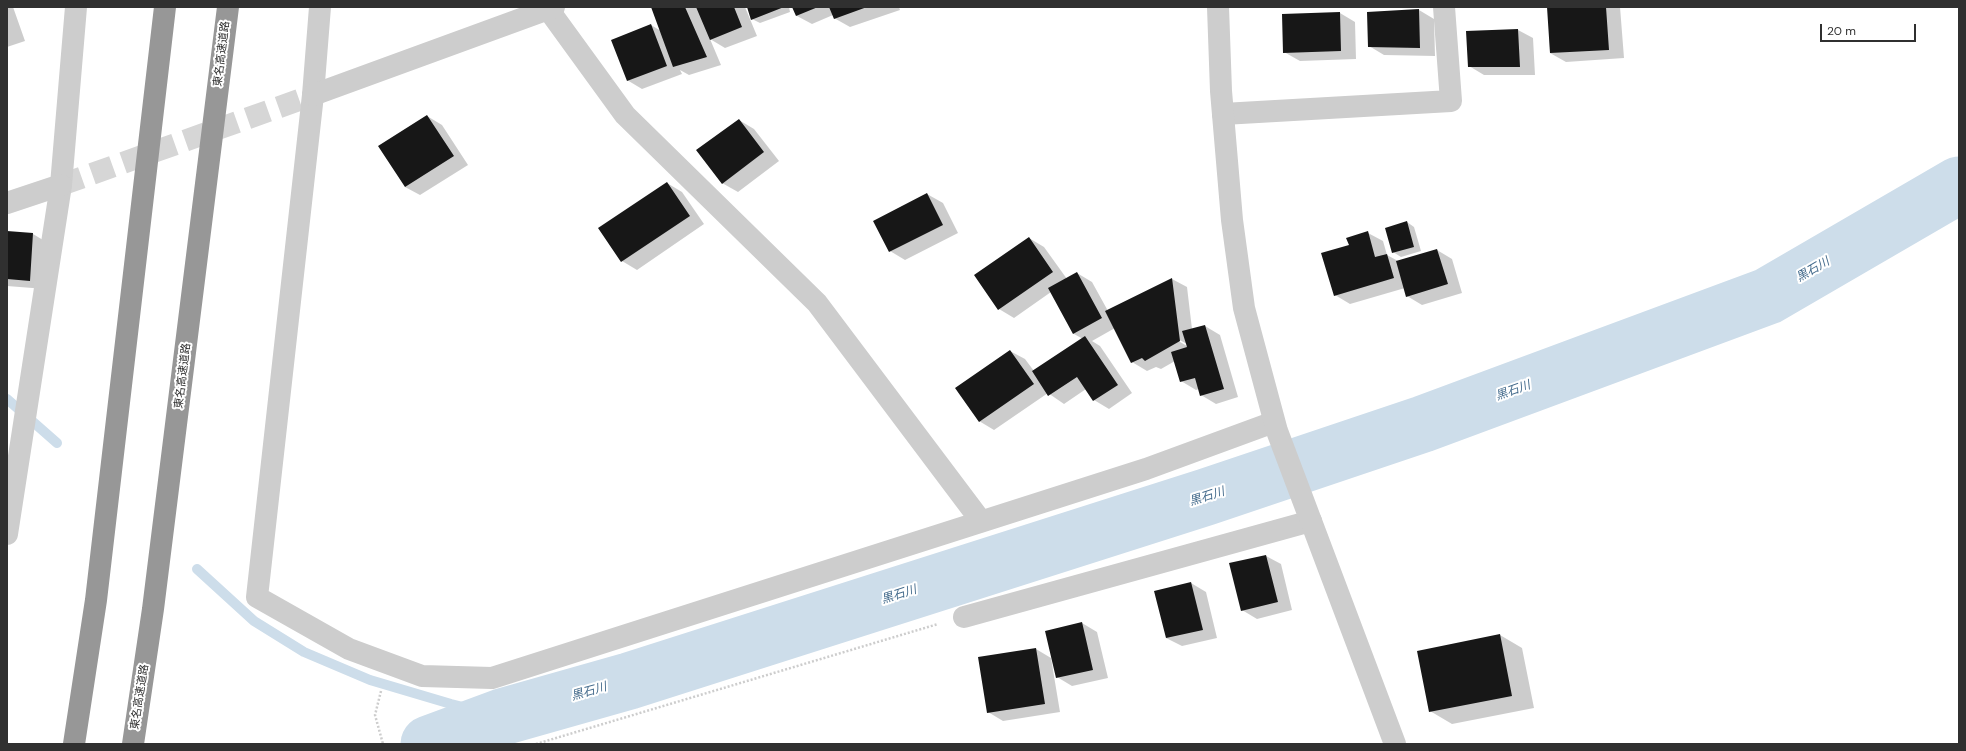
<!DOCTYPE html>
<html>
<head>
<meta charset="utf-8">
<style>
  body { margin:0 }
  #map { position:relative; width:1966px; height:751px; overflow:hidden; background:#fff; font-family:"DM Sans",sans-serif }
  canvas { display:block }
  .frame { position:absolute; inset:0; border:8px solid #303030; pointer-events:none }
  .scale { position:absolute; left:1820px; top:24px; width:96px; height:18px; box-sizing:border-box; border:2px solid #303030; border-top:0; padding-left:5px; font-size:12px; line-height:14px; white-space:nowrap; color:#303030; -webkit-text-stroke:3px #fff; paint-order:stroke }
</style>
</head>
<body>
<div id="map">
<canvas width="1966" height="751"></canvas>
<div class="frame"></div>
<div class="scale">20 m</div>
</div>
<script>
const context = document.querySelector('canvas').getContext('2d');
context.lineJoin = 'round';
function fillPath(path, color) {
  context.fillStyle = color;
  context.fill(path, 'evenodd');
}
function poly(rows) {
  const path = new Path2D();
  for (const r of rows) {
    path.moveTo(r[0], r[1]);
    for (let i = 2; i < r.length; i += 2) path.lineTo(r[i], r[i + 1]);
  }
  return path;
}
function trace(path, color, width, dash) {
  context.strokeStyle = color;
  context.lineWidth = width;
  context.lineCap = dash ? 'butt' : 'round';
  context.setLineDash(dash || []);
  context.stroke(path);
}
function write(font, color, halo, rows, align = 'center') {
  context.font = font + ' "DM Sans","Noto Sans JP",sans-serif';
  context.lineWidth = 4;
  context.setLineDash([]);
  context.textBaseline = 'middle';
  context.strokeStyle = halo;
  context.fillStyle = color;
  for (const [text, x, y, turn = 0] of rows) {
    context.save();
    context.translate(x, y);
    context.rotate((+turn || 0) * Math.PI / 180);
    context.textAlign = isNaN(turn) ? turn : align;
    if (halo) context.strokeText(text, 0, 0);
    context.fillText(text, 0, 0);
    context.restore();
  }
}
const shadow = poly([
  [7,7,13,7,25,41,7,47],
  [652,7,745,7,757,36,725,48,710,39,721,65,689,75,680,70,682,74,642,89,627,80,651,25,661,31],
  [748,7,789,7,790,12,760,23,752,19],
  [793,7,899,7,900,10,850,27,834,18,833,15,812,24,797,16],
  [1548,7,1620,7,1624,58,1566,62,1550,53],
  [1419,10,1434,19,1435,56,1384,55,1369,46],
  [1340,13,1355,22,1356,59,1300,61,1284,52],
  [1518,30,1533,38,1535,75,1484,75,1469,66],
  [427,116,442,125,468,165,420,195,405,187],
  [739,120,754,129,779,161,738,192,722,183],
  [667,183,682,192,704,224,637,270,622,261],
  [927,194,943,203,958,233,905,260,890,251],
  [1407,222,1414,227,1421,251,1401,257,1393,252],
  [7,232,33,234,48,243,45,289,7,286],
  [1368,233,1383,241,1387,255,1398,261,1437,250,1452,259,1462,293,1422,305,1407,296,1405,288,1350,304,1335,295,1350,245],
  [1029,238,1044,247,1067,279,1077,273,1092,282,1108,311,1172,279,1187,287,1192,329,1205,326,1220,335,1238,397,1216,404,1201,395,1199,389,1196,390,1181,381,1175,361,1161,369,1156,367,1147,371,1132,362,1115,328,1092,341,1100,346,1132,393,1109,409,1094,400,1086,389,1064,404,1048,393,994,430,979,421,1010,351,1025,359,1034,371,1083,339,1074,334,1051,292,1014,318,999,309],
  [1176,338,1187,344,1187,346,1175,339],
  [1266,556,1281,564,1292,610,1257,619,1242,610,1231,564],
  [1191,583,1206,592,1217,638,1182,646,1166,638],
  [1082,623,1097,632,1108,678,1072,686,1057,677],
  [1500,635,1522,648,1534,708,1452,724,1430,711],
  [1036,649,1051,658,1060,712,1003,721,988,712]
]);
const stream = poly([
  [7,399,57,443],
  [197,569,254,621,304,652,370,680,451,704,502,717]
]);
const river = poly([
  [429,744,502,717,629,681,1206,497,1423,424,1768,296,1959,185]
]);
const building = poly([
  [651,7,685,7,707,57,673,67],
  [696,7,734,7,742,27,710,40],
  [747,7,784,7,751,20],
  [792,7,818,7,796,16],
  [829,7,867,7,834,19],
  [1547,7,1606,7,1609,50,1550,53],
  [1419,9,1420,48,1368,47,1367,12],
  [1340,12,1341,51,1283,53,1282,14],
  [651,24,667,66,627,81,611,40],
  [1518,29,1520,67,1468,67,1466,31],
  [427,115,454,156,405,187,378,146],
  [739,119,764,152,722,184,696,150],
  [667,182,690,216,621,262,598,228],
  [927,193,943,225,889,252,873,221],
  [1407,221,1414,247,1392,253,1385,228],
  [7,231,33,233,30,281,7,279],
  [1368,231,1375,257,1387,254,1394,278,1334,296,1321,253,1349,245,1346,238],
  [1029,237,1053,272,998,310,974,275],
  [1437,249,1448,284,1406,297,1396,261],
  [1077,272,1102,318,1073,334,1048,288],
  [1172,278,1180,341,1145,361,1142,358,1131,363,1105,311],
  [1205,325,1224,389,1200,396,1195,378,1180,382,1171,352,1187,347,1182,331],
  [1085,336,1118,385,1093,401,1077,377,1048,396,1032,371],
  [1010,350,1034,384,979,422,955,388],
  [1266,555,1278,602,1241,611,1229,563],
  [1191,582,1203,630,1166,638,1154,591],
  [1082,622,1093,670,1056,678,1045,631],
  [1500,634,1512,696,1429,712,1417,651],
  [1036,648,1045,704,987,713,978,657]
]);
const tertiaryTunnel = poly([
  [61,185,313,95]
]);
const path = poly([
  [381,691,375,715,383,744],
  [536,744,938,624]
]);
const minor = poly([
  [320,7,313,95,257,597,349,649,422,676,492,678,1146,469,1274,422],
  [548,9,625,115,817,303,981,521],
  [1223,114,1451,101,1444,7],
  [7,534,61,185,76,7],
  [964,617,1311,521]
]);
const tertiary = poly([
  [1218,7,1221,91,1232,220,1244,308,1277,431,1395,744],
  [313,95,554,7],
  [7,203,61,185]
]);
const motorway = poly([
  [74,744,96,600,165,7],
  [133,744,153,609,228,7]
]);
const streetNames = [
  ["東名高速道路",222,54,-83],
  ["東名高速道路",183,376,-83],
  ["東名高速道路",140,697,-81]
];
const waterNames = [
  ["黒石川",1813,270,-30],
  ["黒石川",1513,391,-20],
  ["黒石川",1207,497,-18],
  ["黒石川",899,595,-18],
  ["黒石川",589,692,-16]
];
fillPath(shadow, '#0003');
trace(stream, '#cdddea', 10);
trace(river, '#cdddea', 57);
fillPath(building, '#171717');
trace(tertiaryTunnel, '#d6d6d6', 22, [22, 11]);
trace(path, '#cdcdcd', 2.5, [2, 2]);
trace(minor, '#cdcdcd', 22);
trace(tertiary, '#cdcdcd', 22);
trace(motorway, '#979797', 22);
write('11px', '#303030', '#fff', streetNames);
write('italic 12px', '#446b8c', '#fff', waterNames);
</script>
</body>
</html>
